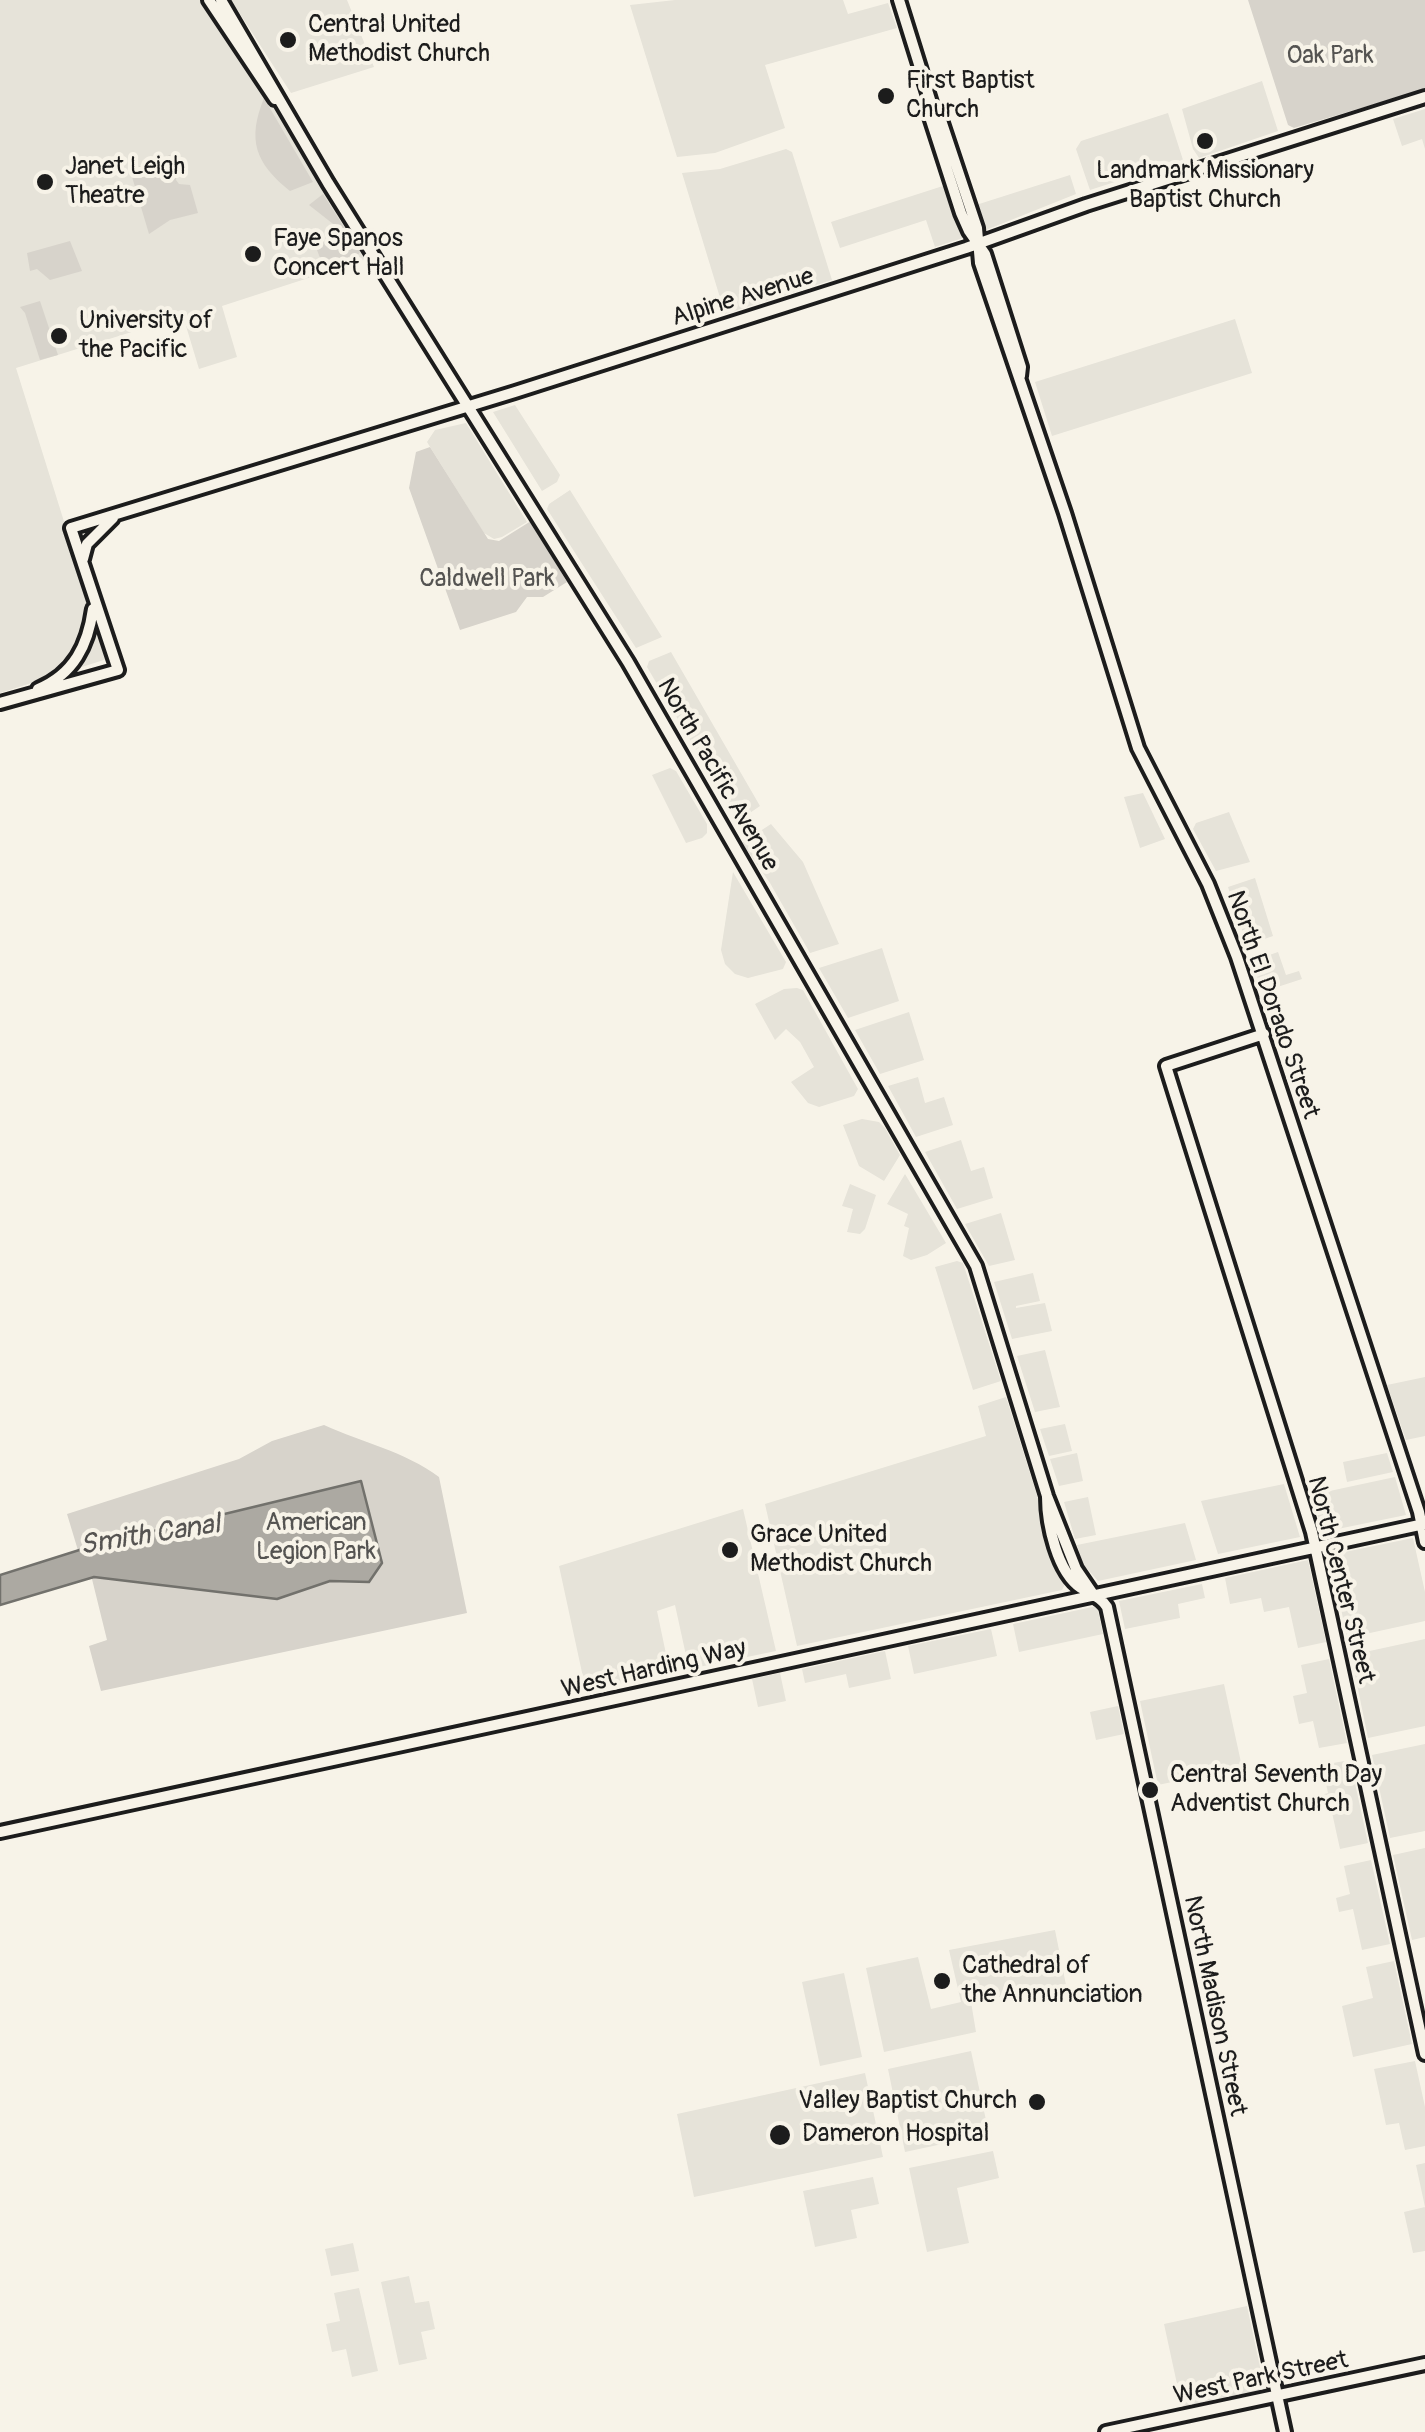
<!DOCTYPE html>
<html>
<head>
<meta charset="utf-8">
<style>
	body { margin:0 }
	canvas { display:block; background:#f7f3e8 }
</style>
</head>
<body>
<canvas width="1425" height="2432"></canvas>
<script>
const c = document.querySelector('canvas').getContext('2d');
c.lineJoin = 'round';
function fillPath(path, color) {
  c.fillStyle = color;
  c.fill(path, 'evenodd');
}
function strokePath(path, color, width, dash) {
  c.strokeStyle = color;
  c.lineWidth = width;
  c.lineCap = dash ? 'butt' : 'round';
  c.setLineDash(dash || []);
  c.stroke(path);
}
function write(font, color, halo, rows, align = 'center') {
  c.font = font + ' Pangolin,sans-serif';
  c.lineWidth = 8;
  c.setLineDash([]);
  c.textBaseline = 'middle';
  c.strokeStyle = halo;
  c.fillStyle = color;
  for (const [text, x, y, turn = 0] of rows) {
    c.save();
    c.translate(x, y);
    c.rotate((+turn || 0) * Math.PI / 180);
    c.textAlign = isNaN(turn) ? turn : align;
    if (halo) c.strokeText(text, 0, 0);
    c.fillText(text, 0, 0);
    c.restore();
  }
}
const built = new Path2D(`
	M 0,0 L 207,0 L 370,258 L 222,306 L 237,357 L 199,369 L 183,316 L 16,368 L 107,659 L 0,693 Z
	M 231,0 L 347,0 L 374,67 L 291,93 Z
	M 675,0 L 843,0 L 848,14 L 888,3 L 897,28 L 765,65 L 785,128 L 715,153 L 677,157 L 630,5 Z
	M 1262,81 L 1278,131 L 1199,158 L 1193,149 L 1182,109 Z
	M 1425,109 L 1425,149 L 1422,139 L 1402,146 L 1393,119 Z
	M 1168,113 L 1183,160 L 1090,190 L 1076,149 L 1081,141 Z
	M 786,149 L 792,152 L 832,280 L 725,314 L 682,173 L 720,169 Z
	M 1070,175 L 1076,194 L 986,230 L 976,205 Z
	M 946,185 L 963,238 L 935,247 L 926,220 L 840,248 L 831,222 Z
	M 1235,319 L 1252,373 L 1052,436 L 1035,382 Z
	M 515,405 L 560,475 L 557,482 L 542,491 L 493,412 Z
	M 466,423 L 527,522 L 502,537 L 494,539 L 484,533 L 427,442 L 435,430 Z
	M 570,490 L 662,637 L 636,648 L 547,509 L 549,504 Z
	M 671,652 L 760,806 L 738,821 L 647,667 L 649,661 Z
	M 670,768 L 676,771 L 707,824 L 707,833 L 702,838 L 686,843 L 652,775 Z
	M 1143,793 L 1165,839 L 1140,848 L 1124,797 Z
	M 1229,812 L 1250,862 L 1216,871 L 1193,829 L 1196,823 Z
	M 771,824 L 803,862 L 839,944 L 810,953 L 770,883 L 742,843 Z
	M 733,872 L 786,962 L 783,969 L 748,978 L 735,974 L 725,964 L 721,950 Z
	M 1255,878 L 1273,936 L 1247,945 L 1228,887 Z
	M 882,948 L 899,1001 L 848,1018 L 819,968 Z
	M 1278,952 L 1286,975 L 1299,971 L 1302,979 L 1262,992 L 1252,961 Z
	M 797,988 L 803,990 L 858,1089 L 854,1096 L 819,1107 L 808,1103 L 791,1082 L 814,1067 L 800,1042 L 786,1029 L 775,1040 L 755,1004 L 784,989 Z
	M 909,1012 L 924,1060 L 880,1074 L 855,1030 Z
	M 918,1077 L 925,1103 L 944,1097 L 953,1125 L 916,1137 L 888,1086 Z
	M 862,1119 L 879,1122 L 885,1128 L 900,1155 L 884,1181 L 859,1166 L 843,1125 Z
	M 961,1140 L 971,1171 L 984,1167 L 993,1198 L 957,1209 L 925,1152 Z
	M 905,1174 L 946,1243 L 927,1255 L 911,1260 L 903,1256 L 909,1228 L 904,1226 L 908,1214 L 887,1204 Z
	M 850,1184 L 876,1195 L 865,1229 L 860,1234 L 847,1232 L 853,1209 L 842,1206 Z
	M 1001,1213 L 1015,1260 L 989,1266 L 965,1224 Z
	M 957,1261 L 963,1263 L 1001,1381 L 973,1390 L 935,1267 Z
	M 1033,1273 L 1040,1301 L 1016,1306 L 1016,1308 L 1045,1303 L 1052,1331 L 1012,1339 L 994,1282 Z
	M 1045,1350 L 1060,1407 L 1035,1412 L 1017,1356 Z
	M 1425,1377 L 1425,1436 L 1406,1440 L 1387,1385 Z
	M 1006,1397 L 1065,1584 L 1062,1590 L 797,1646 L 765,1504 L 986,1436 L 978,1406 Z
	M 1065,1424 L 1072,1451 L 1049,1456 L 1040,1429 Z
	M 1077,1453 L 1083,1481 L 1059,1486 L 1050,1459 Z
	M 1387,1453 L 1393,1472 L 1347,1482 L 1343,1462 Z
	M 1395,1477 L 1406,1515 L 1323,1532 L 1311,1495 Z
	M 1284,1484 L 1300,1537 L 1218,1554 L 1201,1501 Z
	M 1088,1497 L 1096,1535 L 1075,1539 L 1064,1502 Z
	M 743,1509 L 776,1651 L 689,1669 L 675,1605 L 657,1611 L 670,1673 L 586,1691 L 559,1566 Z
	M 1185,1523 L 1196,1560 L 1098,1581 L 1082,1563 L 1077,1545 Z
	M 1413,1538 L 1425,1592 L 1425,1621 L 1347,1638 L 1330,1555 Z
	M 1308,1560 L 1326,1642 L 1298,1648 L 1289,1607 L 1264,1612 L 1261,1598 L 1230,1604 L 1225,1578 Z
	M 1202,1584 L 1205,1598 L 1178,1604 L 1180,1618 L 1125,1629 L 1119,1601 Z
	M 1097,1606 L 1103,1634 L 1019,1652 L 1013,1624 Z
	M 991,1629 L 997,1656 L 914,1674 L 908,1646 Z
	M 1425,1639 L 1425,1726 L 1368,1738 L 1351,1655 Z
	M 885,1651 L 891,1679 L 849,1688 L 846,1674 L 805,1683 L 802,1669 Z
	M 1329,1659 L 1347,1743 L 1319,1748 L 1313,1721 L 1299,1724 L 1293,1696 L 1307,1693 L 1301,1665 Z
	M 780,1673 L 786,1701 L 758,1707 L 752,1679 Z
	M 1224,1684 L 1242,1767 L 1158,1785 L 1140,1701 Z
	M 1118,1706 L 1124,1734 L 1096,1740 L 1090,1712 Z
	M 1425,1744 L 1425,1831 L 1390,1838 L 1372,1755 Z
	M 1350,1760 L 1368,1843 L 1340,1849 L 1331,1808 L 1317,1810 L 1314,1797 L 1328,1793 L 1322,1765 Z
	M 1425,1848 L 1425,1937 L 1412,1940 L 1393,1855 Z
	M 1371,1860 L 1390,1944 L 1362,1950 L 1353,1909 L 1339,1912 L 1336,1898 L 1350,1894 L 1344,1866 Z
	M 1055,1930 L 1066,1985 L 971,2002 L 976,2032 L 884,2052 L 866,1968 L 918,1957 L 931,2009 L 961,2002 L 949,1950 Z
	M 1394,1961 L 1412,2044 L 1353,2057 L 1342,2006 L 1373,1998 L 1366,1967 Z
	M 844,1973 L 862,2057 L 820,2066 L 802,1982 Z
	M 971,2051 L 989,2134 L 905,2152 L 888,2069 Z
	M 1415,2061 L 1425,2107 L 1425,2146 L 1405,2150 L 1399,2123 L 1386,2125 L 1374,2069 Z
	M 865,2073 L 883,2157 L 694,2197 L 677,2114 Z
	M 993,2151 L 999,2178 L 957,2188 L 969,2243 L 927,2252 L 909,2168 Z
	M 1425,2163 L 1425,2251 L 1413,2253 L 1404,2212 L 1425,2207 L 1416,2165 Z
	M 873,2177 L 879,2204 L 851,2210 L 857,2238 L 815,2247 L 803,2191 Z
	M 353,2243 L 359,2271 L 331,2276 L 325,2249 Z
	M 409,2276 L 415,2303 L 429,2301 L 435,2329 L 421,2332 L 427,2359 L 399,2365 L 381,2282 Z
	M 359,2288 L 378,2371 L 352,2377 L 346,2349 L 332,2352 L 326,2324 L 340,2321 L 334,2293 Z
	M 1247,2306 L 1265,2390 L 1182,2407 L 1164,2324 Z`);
const green = new Path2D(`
	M 1248,0 L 1425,0 L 1425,89 L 1294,128 L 1288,125 Z
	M 264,98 L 313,182 L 290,191 C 255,163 247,140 264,98 Z
	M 178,152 L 183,168 L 177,173 L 176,180 L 179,184 L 190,185 L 198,213 L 170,220 L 149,234 L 130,170 Z
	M 323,194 L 360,252 L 353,261 L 325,271 L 317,250 L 337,227 L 309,205 Z
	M 70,241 L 82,271 L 50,280 L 37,269 L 30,271 L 27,253 Z
	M 40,301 L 58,355 L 40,360 L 25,313 L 20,307 Z
	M 430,447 L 488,539 L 499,541 L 531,521 L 567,582 L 543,597 L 527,597 L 516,612 L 460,630 L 409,488 L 416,452 Z
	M 324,1425 C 363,1443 404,1451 439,1477 L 467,1613 L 101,1691 L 89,1646 L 107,1640 L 91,1575 L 80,1557 L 67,1514 L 239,1459 L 272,1441 Z`);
const water = new Path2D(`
	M 361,1481 L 382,1563 L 369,1582 L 330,1581 L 277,1599 L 94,1577 L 0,1605 L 0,1575 L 92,1546 Z`);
const secondary = new Path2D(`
	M 209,0 L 275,99
	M 221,0 L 328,183 L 628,662 L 976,1266 L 1047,1496 L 1076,1569 L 1093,1594
	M 899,0 L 932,106 L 939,114 L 977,228 L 980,263 L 1065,513 L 1138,748 L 1208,884 L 1237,957 L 1419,1512 L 1425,1542
	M 932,106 L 930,117 L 961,213 L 969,231 L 985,254 L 1021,367 L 1020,376
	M 83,559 L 87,544 L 113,518
	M 38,689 C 74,674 88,645 93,609
	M 0,703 L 118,670 L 71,528 L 515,392 L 966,248 L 1086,205 L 1425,97
	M 1264,1034 L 1166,1066 L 1312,1532 L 1425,2054
	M 1047,1497 C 1047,1524 1057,1572 1081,1588 C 1091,1595 1100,1596 1107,1607 L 1285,2432
	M 0,1832 L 1424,1524
	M 1106,2432 L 1425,2364`);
const markers = [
	[288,40,10,"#1c1c1c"],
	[886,96,10,"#1c1c1c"],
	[1205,141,10,"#1c1c1c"],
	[45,182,10,"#1c1c1c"],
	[253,254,10,"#1c1c1c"],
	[59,336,10,"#1c1c1c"],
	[730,1550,10,"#1c1c1c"],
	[1150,1790,10,"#1c1c1c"],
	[942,1981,10,"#1c1c1c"],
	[1037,2102,10,"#1c1c1c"],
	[780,2135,12,"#1c1c1c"]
];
const poiNames = [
	["Central United",308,26],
	["Methodist Church",308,55],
	["First Baptist",906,82],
	["Church",906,111],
	["Janet Leigh",65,168],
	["Theatre",65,197],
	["Landmark Missionary",1205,172,"center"],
	["Baptist Church",1205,201,"center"],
	["Faye Spanos",273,240],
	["Concert Hall",273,269],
	["University of",79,322],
	["the Pacific",79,351],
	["Grace United",750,1536],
	["Methodist Church",750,1565],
	["Central Seventh Day",1170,1776],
	["Adventist Church",1170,1805],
	["Cathedral of",962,1967],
	["the Annunciation",962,1996],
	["Valley Baptist Church",1017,2102,"right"],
	["Dameron Hospital",802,2135]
];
const parkNames = [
	["Oak Park",1330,57],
	["Caldwell Park",487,580],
	["American",316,1524],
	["Legion Park",316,1553]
];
const streetNames = [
	["Alpine Avenue",743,298,-17],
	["North Pacific Avenue",717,775,60],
	["North El Dorado Street",1272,1005,71],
	["North Center Street",1340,1580,76],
	["West Harding Way",654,1670,-13],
	["North Madison Street",1214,2006,78],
	["West Park Street",1261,2379,-12]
];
const waterNames = [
	["Smith Canal",150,1536,-9]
];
fillPath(built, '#e6e3d9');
fillPath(green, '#d7d3cb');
fillPath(water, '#aca9a2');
strokePath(water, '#72716c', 2.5);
strokePath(secondary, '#1c1c1c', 18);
strokePath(secondary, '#f7f3e8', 10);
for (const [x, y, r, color] of markers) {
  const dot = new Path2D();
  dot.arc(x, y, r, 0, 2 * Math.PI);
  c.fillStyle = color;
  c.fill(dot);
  strokePath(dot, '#f7f3e8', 4);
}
write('25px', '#1c1c1c', '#f7f3e8', poiNames, 'left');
write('25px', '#545351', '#f7f3e8', parkNames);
write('25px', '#1c1c1c', '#f7f3e8', streetNames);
write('italic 28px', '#565452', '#f7f3e8', waterNames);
</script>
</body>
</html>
